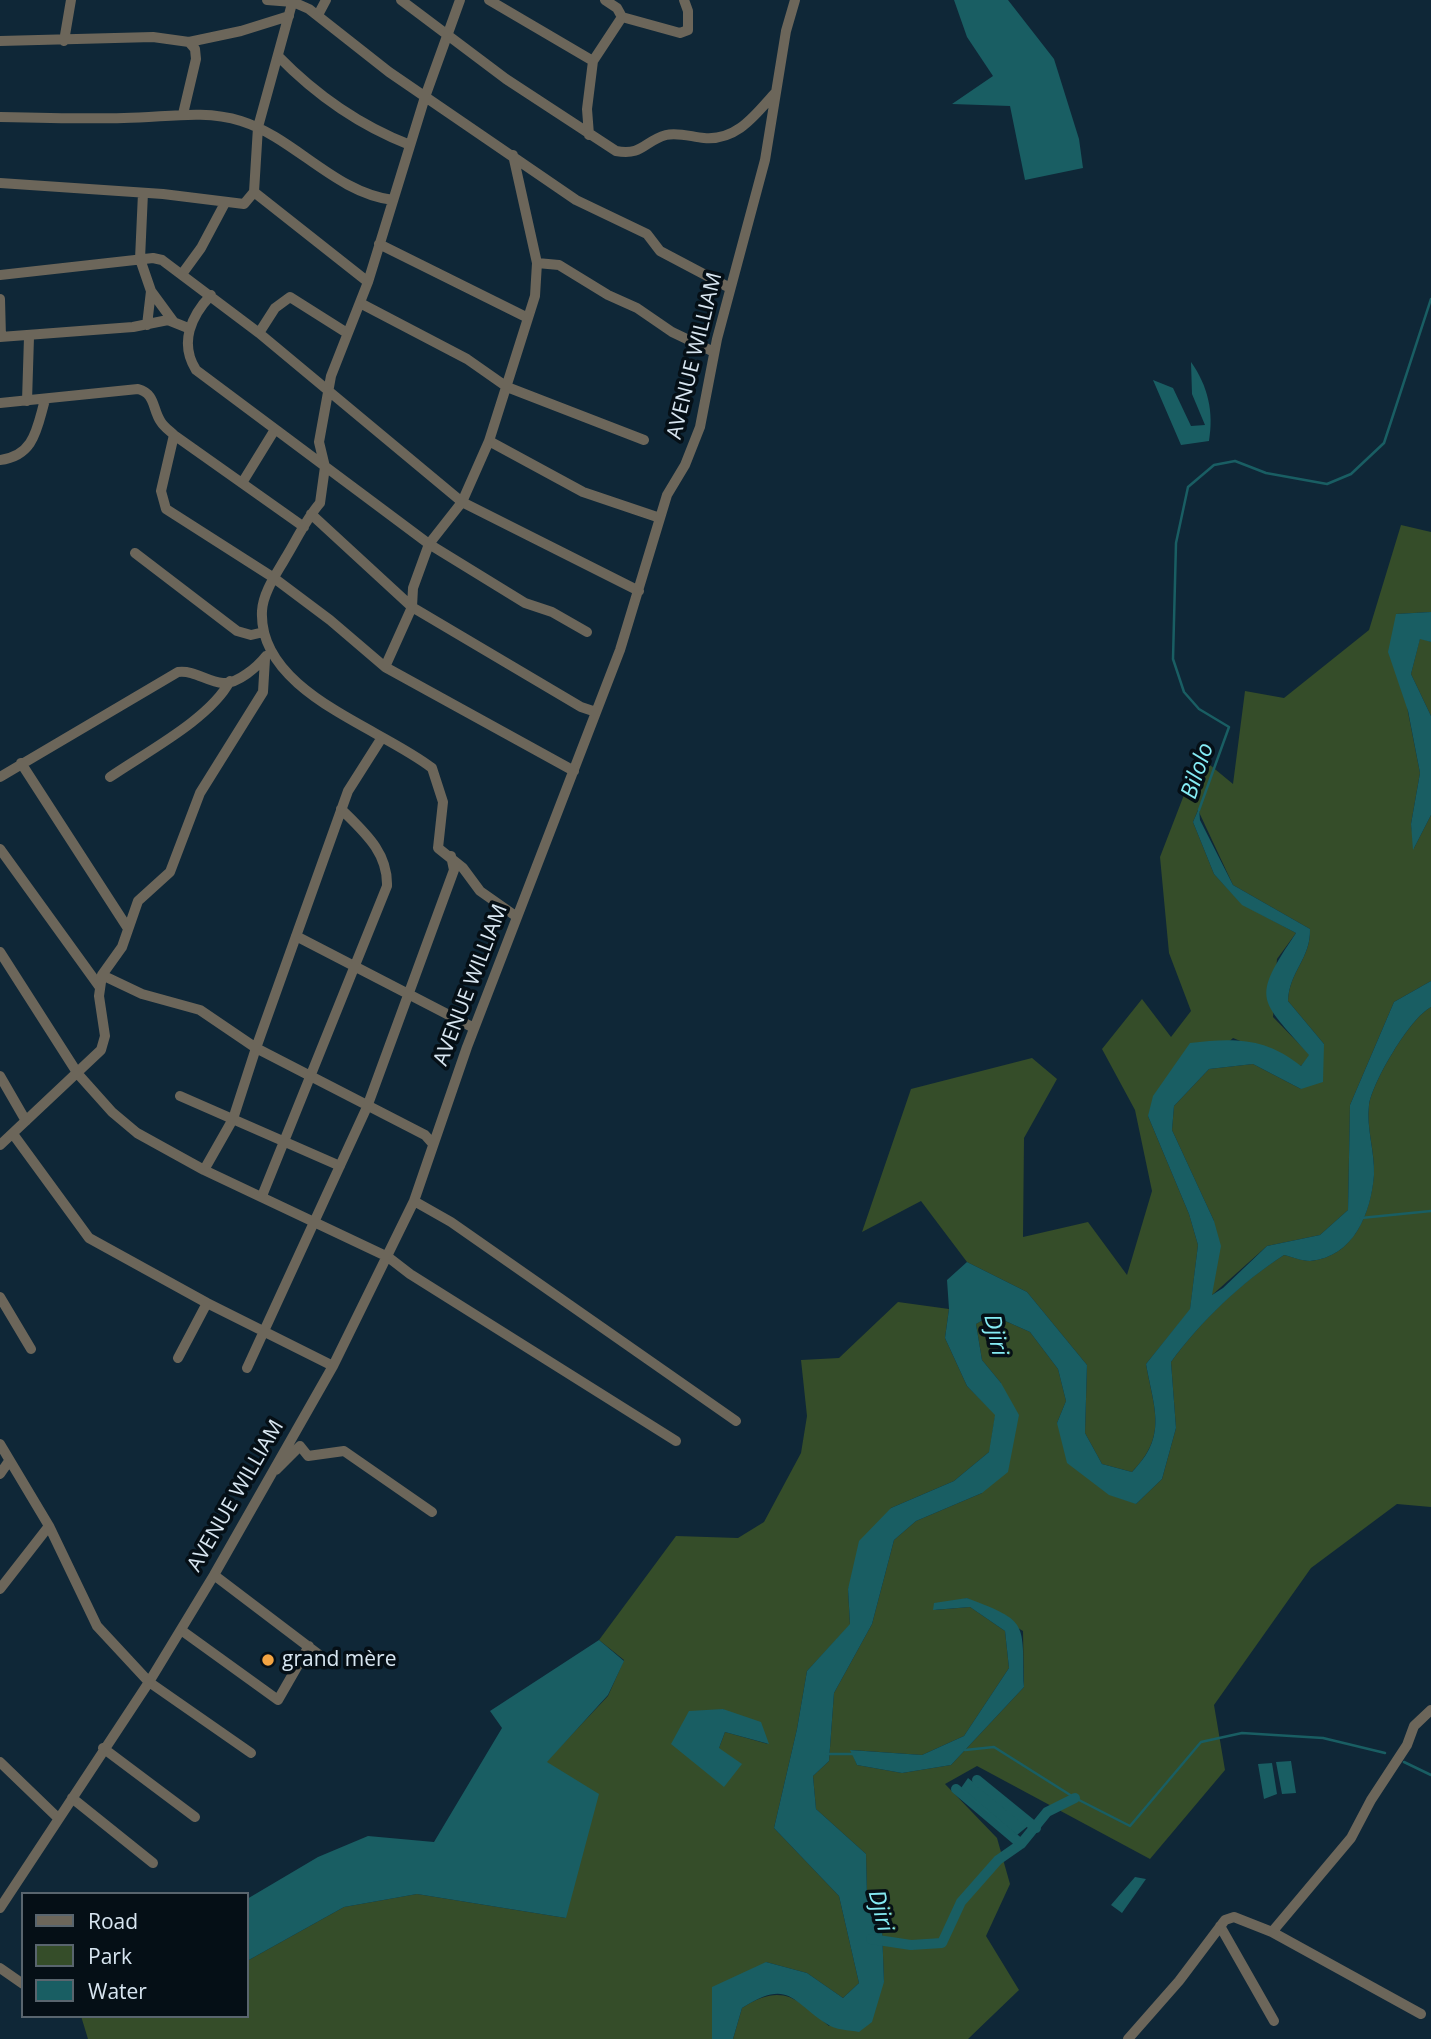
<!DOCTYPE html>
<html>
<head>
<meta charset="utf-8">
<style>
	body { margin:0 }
	#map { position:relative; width:1431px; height:2039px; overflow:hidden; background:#0f2737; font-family:"Open Sans",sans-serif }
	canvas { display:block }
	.legend { position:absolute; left:21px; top:1892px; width:228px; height:126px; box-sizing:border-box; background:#050f16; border:2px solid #59656e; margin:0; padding:9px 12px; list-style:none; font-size:21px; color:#d8e6f1 }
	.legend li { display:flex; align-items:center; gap:14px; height:35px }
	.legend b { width:35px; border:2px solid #59656e }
</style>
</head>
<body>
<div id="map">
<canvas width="1431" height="2039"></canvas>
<ul class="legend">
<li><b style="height:9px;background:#6c665a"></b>Road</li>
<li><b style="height:19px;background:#354d29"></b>Park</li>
<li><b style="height:19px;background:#195e63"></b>Water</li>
</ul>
</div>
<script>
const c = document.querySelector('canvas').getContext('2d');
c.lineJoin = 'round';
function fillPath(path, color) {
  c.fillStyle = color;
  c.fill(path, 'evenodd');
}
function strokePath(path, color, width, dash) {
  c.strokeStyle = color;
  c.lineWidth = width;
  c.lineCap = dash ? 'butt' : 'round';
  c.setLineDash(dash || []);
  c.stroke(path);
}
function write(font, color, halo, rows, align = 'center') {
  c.font = font + ' "Open Sans",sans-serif';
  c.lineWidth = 7;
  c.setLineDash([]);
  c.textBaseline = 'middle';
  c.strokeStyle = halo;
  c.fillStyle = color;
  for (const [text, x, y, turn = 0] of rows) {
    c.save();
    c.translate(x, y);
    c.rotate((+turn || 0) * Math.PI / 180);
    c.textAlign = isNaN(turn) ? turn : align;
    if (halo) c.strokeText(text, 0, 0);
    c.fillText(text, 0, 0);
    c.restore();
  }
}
const green = new Path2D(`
	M 1401,525 L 1431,532 L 1431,612 L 1396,614 L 1408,712 L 1420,773 L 1411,824 L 1414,848 L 1431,815 L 1431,981 L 1394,1002 L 1350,1105 L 1348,1210 L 1320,1235 L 1267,1246 L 1211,1296 L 1214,1221 L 1172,1130 L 1174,1106 L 1209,1069 L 1253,1064 L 1301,1089 L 1324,1044 L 1288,1001 C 1289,972 1311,958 1310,929 L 1233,885 L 1198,810 L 1193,822 L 1214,874 L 1242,904 L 1296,933 L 1277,959 L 1273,1017 L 1310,1055 L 1301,1066 L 1233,1038 L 1148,1116 L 1189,1214 L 1198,1245 L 1190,1310 L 1146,1364 C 1154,1410 1168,1435 1132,1472 L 1102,1464 L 1085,1433 L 1087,1365 L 1027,1292 L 967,1262 L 921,1201 L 862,1232 L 911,1089 L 1032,1058 L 1057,1079 L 1024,1138 L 1023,1237 L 1088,1222 L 1127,1275 L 1152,1191 L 1135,1110 L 1102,1049 L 1142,999 L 1171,1037 L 1191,1011 L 1169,953 L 1160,857 L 1199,756 L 1233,784 L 1245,691 L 1284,698 L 1369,630 Z
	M 1420,638 L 1431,642 L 1431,716 L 1411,674 Z
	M 1431,1007 L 1431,1507 L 1397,1504 L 1311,1568 L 1214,1705 L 1225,1770 L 1150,1859 L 977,1766 L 945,1784 L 997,1838 L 1010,1884 L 986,1936 L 1019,1990 L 968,2039 L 733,2039 L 742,2008 C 783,1982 797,1999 829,2026 L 884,1982 L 882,1928 L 867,1895 L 866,1854 L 816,1809 L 813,1776 L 829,1761 L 834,1693 L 872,1624 L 894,1540 L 916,1521 L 982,1493 L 1001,1383 L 982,1360 L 976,1324 L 992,1315 L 1030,1332 L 1058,1369 L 1066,1401 L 1057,1423 L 1136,1504 L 1162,1479 L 1176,1428 L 1171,1362 C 1201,1321 1241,1282 1284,1255 C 1292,1257 1303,1261 1310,1261 C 1354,1257 1371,1213 1374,1174 C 1375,1152 1366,1127 1369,1105 C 1373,1081 1410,1018 1431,1007 ZM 967,1598 L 1023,1631 L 1024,1687 L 951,1765 L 902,1773 L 857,1765 L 851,1750 L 922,1755 L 964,1736 L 1009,1668 L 1005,1631 L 970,1607 L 934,1610 Z
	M 898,1302 L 949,1309 L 945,1338 L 967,1386 L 996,1415 L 989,1452 L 954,1481 L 891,1508 L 848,1589 L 850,1625 L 807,1671 L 797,1729 L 774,1828 L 839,1896 L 859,1983 L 843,1998 L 807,1973 L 766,1962 L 712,2039 L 88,2039 L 81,2016 L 247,2016 L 247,1961 L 344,1907 L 417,1894 L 566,1918 L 546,1762 L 608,1696 L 624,1660 L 599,1640 L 676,1536 L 738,1538 L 764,1522 L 801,1453 L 807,1416 L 801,1360 L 839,1358 ZM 723,1709 L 768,1744 L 725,1732 L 719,1748 Z`);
const water = new Path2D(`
	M 954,0 L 1008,0 L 1054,59 L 1079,139 L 1083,168 L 1025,180 L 1010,106 L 952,104 L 993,76 L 967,37 Z
	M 1191,362 C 1208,386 1214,412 1209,441 L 1181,445 L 1153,380 L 1173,388 L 1191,426 L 1205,425 L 1192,394 Z
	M 1431,612 L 1431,642 L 1420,639 L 1411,674 L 1431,716 L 1431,815 L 1413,850 L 1411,824 L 1420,773 L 1408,711 L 1388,652 L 1396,614 Z
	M 1199,808 L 1200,820 L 1233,885 L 1310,929 C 1311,958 1289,972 1288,1001 L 1324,1044 L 1323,1082 L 1301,1089 L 1253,1064 L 1209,1069 L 1174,1106 L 1172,1130 L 1214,1221 L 1221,1246 L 1212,1295 L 1223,1288 L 1267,1246 L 1320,1235 L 1348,1210 L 1350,1105 L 1394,1002 L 1431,981 L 1431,1007 C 1410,1018 1373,1081 1369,1105 C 1366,1127 1375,1152 1374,1175 C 1371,1213 1354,1257 1310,1261 C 1302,1261 1292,1257 1284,1255 C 1242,1282 1201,1321 1171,1362 L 1176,1428 L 1162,1479 L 1136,1504 L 1109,1495 L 1067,1463 L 1057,1423 L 1066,1401 L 1058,1369 L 1030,1332 L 992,1315 L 976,1324 L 982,1360 L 1001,1383 L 1019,1415 L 1008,1472 L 982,1493 L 916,1521 L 894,1540 L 872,1624 L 834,1693 L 829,1761 L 813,1776 L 816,1809 L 866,1854 L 867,1895 L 882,1928 L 884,1982 L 872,2022 L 859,2032 C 849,2030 835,2030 827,2024 C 791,2001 789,1978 742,2008 L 733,2039 L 712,2039 L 712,1987 L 766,1962 L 807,1973 L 843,1998 L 859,1983 L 839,1896 L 774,1828 L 797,1729 L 807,1671 L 850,1624 L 848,1589 L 859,1541 L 891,1508 L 954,1481 L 989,1452 L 995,1415 L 967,1386 L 945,1338 L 949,1309 L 947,1280 L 967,1262 L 1027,1292 L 1087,1365 L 1085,1433 L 1102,1464 L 1132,1472 C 1168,1436 1154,1409 1146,1364 L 1190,1309 L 1198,1245 L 1189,1214 L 1148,1116 L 1153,1096 L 1190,1043 C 1233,1038 1265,1037 1301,1066 L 1309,1055 C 1260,998 1250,1001 1296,933 L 1242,905 L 1214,874 L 1193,822 Z
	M 967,1598 C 1030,1622 1022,1622 1024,1687 L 951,1765 L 902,1773 L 857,1765 L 850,1750 L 922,1755 L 964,1736 L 1009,1668 L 1005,1631 L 970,1607 L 933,1610 L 934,1603 Z
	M 599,1640 L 624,1661 L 608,1695 L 547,1762 L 599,1794 L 566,1918 L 417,1894 L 344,1907 L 247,1961 L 247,1899 L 318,1857 L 368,1836 L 434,1842 L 502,1728 L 490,1711 Z
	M 723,1709 L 761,1722 L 769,1744 L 725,1732 L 719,1748 L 742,1764 L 724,1787 L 671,1744 L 689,1711 Z
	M 1291,1761 L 1296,1793 L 1282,1794 L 1276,1762 Z
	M 1272,1763 L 1277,1794 L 1264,1799 L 1258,1764 Z
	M 968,1778 L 1028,1826 L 1017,1835 L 961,1788 Z
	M 1135,1877 L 1146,1879 L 1122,1913 L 1111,1905 Z`);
const stream = new Path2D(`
	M 1199,810 L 1229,727 L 1199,709 L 1184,692 L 1173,659 L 1176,543 L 1188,487 L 1214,465 L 1235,461 L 1266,473 L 1327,484 L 1351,474 L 1384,443 L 1431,299
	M 1361,1218 L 1431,1211
	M 965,1750 L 994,1747 L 1075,1798 L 1130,1826 L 1201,1742 L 1242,1733 L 1323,1738 L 1385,1753
	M 827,1754 L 855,1754
	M 1404,1762 L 1431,1775`);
const canal = new Path2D(`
	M 977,1780 L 1036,1828
	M 956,1789 L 1021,1844
	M 871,1939 L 911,1945 L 942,1943 L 961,1902 L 998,1860 L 1021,1844 L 1047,1812 L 1075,1798`);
const street = new Path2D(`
	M 267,0 L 293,2 L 309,9 L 389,72 L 576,200 L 647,234 L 660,251 L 730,288
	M 401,0 L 506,79 L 616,151 C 643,156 644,141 666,135 C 678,132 692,137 704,138 C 737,141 755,115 775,93
	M 460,0 L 425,97 L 368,282 L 331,376 L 319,442 L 325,467 L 320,503 C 306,519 297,539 286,557 C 277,573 263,592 262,611 C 258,692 380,727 432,768 L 443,802 L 438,848 L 463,868 L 480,891 L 517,917
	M 489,0 L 593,61 L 587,109 L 589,135
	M 318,15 L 326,0
	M 622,17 L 680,33 L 688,30 L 688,11 L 684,0
	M 0,41 L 153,37 L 189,42 L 241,31 L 289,16
	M 64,41 L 71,0
	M 278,56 C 315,94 361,126 410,145
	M 593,61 L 622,17 L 617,8 L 605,0
	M 183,114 L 196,59 L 195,49 L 189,42
	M 0,117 C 41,118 83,119 124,118 C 164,118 202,109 241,121 C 295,138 335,193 393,200
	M 0,183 L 163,194 L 244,204 L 254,192 L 258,127 L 293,0
	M 254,192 L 368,282
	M 143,193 L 140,259 L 151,291 L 147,325
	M 379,244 L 528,318
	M 537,263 L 559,265 L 608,295 L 637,308 L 672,332 L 714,352
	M 182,274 L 201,248 L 225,203
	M 0,275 L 153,258 L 162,260 L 259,333 L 462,502 L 639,591
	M 151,291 L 173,321
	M 211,295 C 191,316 179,343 196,370 L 429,544 L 525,603 L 552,612 L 587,632
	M 0,299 L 1,337
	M 360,303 L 467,359 L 507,387 L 644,440
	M 259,333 L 275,308 L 290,297 L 347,333
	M 0,337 L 133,327 L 168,320 L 188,328
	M 27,401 L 29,337
	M 0,403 L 138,389 C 156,394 152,409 161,422 C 164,427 170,431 174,435 L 161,491 L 166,509 L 274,578 L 330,620 L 385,667 L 574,771
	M 174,435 L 304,527
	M 489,441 L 583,492 L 660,518
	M 0,460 C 35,456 37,427 45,400
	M 242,483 L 274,431
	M 311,514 L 412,607 L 581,707 L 596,712
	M 135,553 L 237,631 L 251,635 L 264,632
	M 385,667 L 412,607 L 413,588 L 429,544 L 462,502 L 489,441 L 535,296 L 537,263 L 513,155
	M 21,763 L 127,927
	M 0,777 L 178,672 C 195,670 207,682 223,683 C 238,684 258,666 266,656
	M 110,777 C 146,752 210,719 230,681
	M 0,849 L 99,986
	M 296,936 L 474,1028
	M 0,952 L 78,1074 L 112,1112 L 137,1133 L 204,1170 L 388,1257 L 410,1274 L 676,1441
	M 102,975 L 142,994 L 200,1010 L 256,1048 L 425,1135 L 433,1144
	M 0,1076 L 26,1121
	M 180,1096 L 340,1166
	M 13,1134 L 89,1238 L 207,1303 L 333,1366
	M 0,1145 L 101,1050 L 105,1036 L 99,996 L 102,975 L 122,947 L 138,901 L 170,872 L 200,793 L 263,692 L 265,659
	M 204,1170 L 233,1119 L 256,1048 L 348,791 L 381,739
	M 262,1196 L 387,886 C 388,852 364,832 341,809
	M 414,1201 L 451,1222 L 736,1421
	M 0,1297 L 31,1349
	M 178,1358 L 207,1303
	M 247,1368 L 367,1107 L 454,870 L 451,856
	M 0,1444 L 49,1526 L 97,1626 L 149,1682 L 251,1753
	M 276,1470 L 300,1446 L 308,1456 L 344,1451 L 432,1512
	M 0,1474 L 9,1461
	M 214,1575 L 322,1657
	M 0,1589 L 49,1526
	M 181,1630 L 278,1700 L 309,1646
	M 103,1748 L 195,1817
	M 0,1762 L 58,1818
	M 72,1798 L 153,1863
	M 0,1908 L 149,1682 L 214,1575 L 333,1366 L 414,1201 L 467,1047 L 620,650 L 667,495 L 685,465 L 700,427 L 717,339 L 765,160 L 786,31 L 795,0
	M 1220,1926 L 1274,2021
	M 1272,1932 L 1351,1838 L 1371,1800 L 1407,1745 L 1414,1726 L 1431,1710
	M 0,1968 L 23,1984
	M 1128,2039 L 1179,1981 L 1225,1920 L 1234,1917 L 1272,1932 L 1421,2014`);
const markers = [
	[268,1660,7,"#f3a443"]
];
const streetNames = [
	["AVENUE WILLIAM",695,356,-76],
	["AVENUE WILLIAM",471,985,-69],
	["AVENUE WILLIAM",236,1496,-60]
];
const poiNames = [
	["grand mère",282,1660]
];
const waterNames = [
	["Bilolo",1198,771,-71],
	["Djiri",995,1335,78],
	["Djiri",880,1911,76]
];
fillPath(green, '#354d29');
fillPath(water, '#195e63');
strokePath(stream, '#195e63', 2.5);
strokePath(canal, '#195e63', 10);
strokePath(street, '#6c665a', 10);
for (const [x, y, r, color] of markers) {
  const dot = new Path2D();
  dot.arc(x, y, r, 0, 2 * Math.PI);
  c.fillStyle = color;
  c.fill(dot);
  strokePath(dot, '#050f16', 2.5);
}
write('21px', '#d8e6f1', '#050f16', streetNames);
write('21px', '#d8e6f1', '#050f16', poiNames, 'left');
write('italic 23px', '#85ecf4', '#050f16', waterNames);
</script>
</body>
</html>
